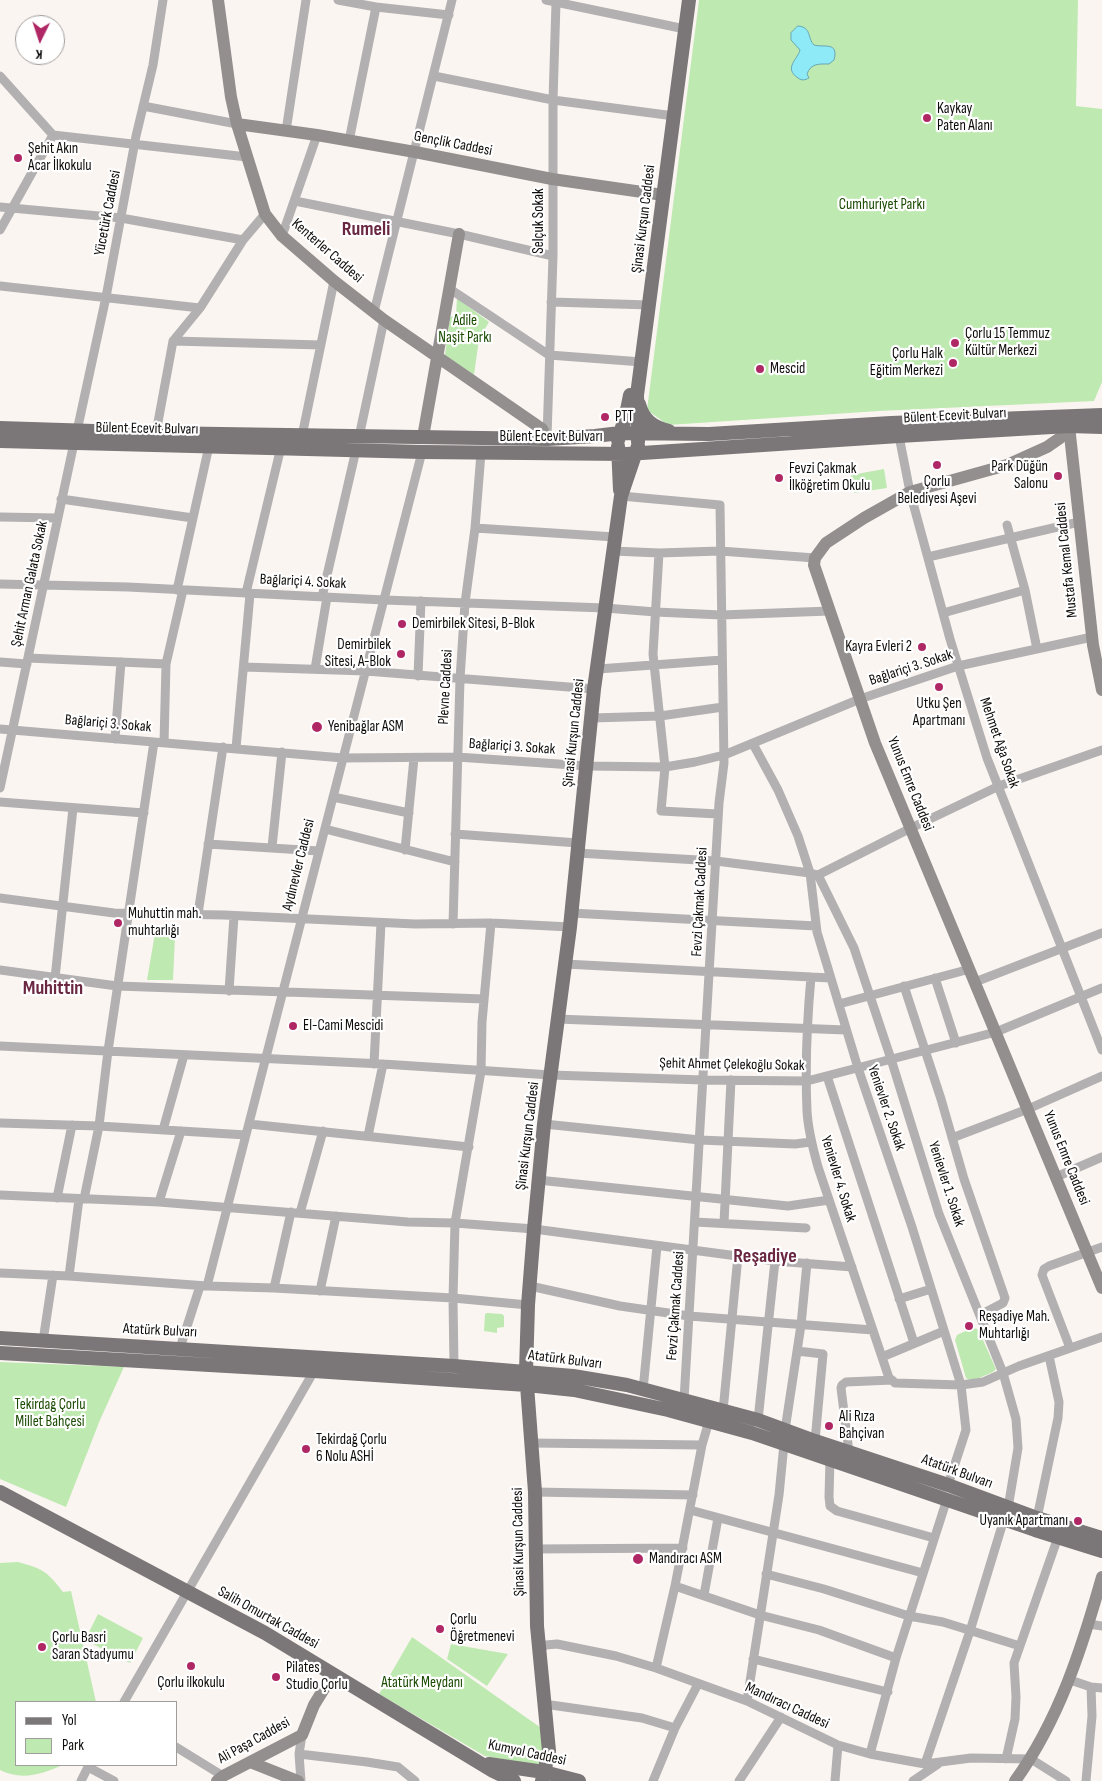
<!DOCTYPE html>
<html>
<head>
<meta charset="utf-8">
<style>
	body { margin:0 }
	#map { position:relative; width:1102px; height:1781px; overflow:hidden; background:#fbf5f2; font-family:"Sofia Sans Condensed",sans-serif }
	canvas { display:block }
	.legend { position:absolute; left:15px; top:1701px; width:162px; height:65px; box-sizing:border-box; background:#fff; border:1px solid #9f9e9d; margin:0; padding:6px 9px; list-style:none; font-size:15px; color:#0e0c0b }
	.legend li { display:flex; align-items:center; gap:10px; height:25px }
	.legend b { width:25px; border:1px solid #9f9e9d }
	.north { position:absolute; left:15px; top:15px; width:50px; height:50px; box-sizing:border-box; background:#fff; border:1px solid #9f9e9d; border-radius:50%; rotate:184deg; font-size:14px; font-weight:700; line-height:20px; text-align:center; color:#0e0c0b }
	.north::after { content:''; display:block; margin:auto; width:18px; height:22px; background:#b02766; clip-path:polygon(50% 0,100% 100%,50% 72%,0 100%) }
</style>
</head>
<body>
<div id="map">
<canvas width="1102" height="1781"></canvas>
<ul class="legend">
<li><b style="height:6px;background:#7b7677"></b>Yol</li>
<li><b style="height:14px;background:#bee9b0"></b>Park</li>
</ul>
<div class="north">K</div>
</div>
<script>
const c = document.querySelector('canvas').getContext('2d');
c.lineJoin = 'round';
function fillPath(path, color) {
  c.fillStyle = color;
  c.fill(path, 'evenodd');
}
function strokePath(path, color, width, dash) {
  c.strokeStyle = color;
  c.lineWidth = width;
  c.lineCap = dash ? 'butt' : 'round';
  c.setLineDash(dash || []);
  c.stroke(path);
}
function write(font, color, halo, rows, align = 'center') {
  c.font = font + ' "Sofia Sans Condensed",sans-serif';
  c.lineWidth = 4.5;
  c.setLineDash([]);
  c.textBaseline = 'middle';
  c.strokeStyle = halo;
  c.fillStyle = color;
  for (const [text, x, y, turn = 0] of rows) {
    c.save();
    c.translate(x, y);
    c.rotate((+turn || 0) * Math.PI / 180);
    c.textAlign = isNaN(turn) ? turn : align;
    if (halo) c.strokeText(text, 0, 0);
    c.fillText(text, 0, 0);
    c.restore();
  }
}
const green = new Path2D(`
	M 699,0 L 1078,0 L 1076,106 L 1102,109 L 1102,382 L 1094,401 L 879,411 L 668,425 L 647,410 Z
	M 457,298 L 489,322 L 479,339 L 474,375 L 445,355 L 450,317 L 456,315 Z
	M 884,469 L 887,488 L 854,493 L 851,475 Z
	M 155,933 L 175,937 L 173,980 L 147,980 Z
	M 487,1313 L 502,1314 L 504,1316 L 504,1327 L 497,1328 L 497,1333 L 484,1331 L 485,1314 Z
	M 972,1328 L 978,1329 L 996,1369 L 993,1372 L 972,1381 L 966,1378 L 955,1340 L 957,1335 Z
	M 0,1362 L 124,1367 L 100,1420 L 66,1507 L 0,1479 Z
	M 18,1562 C 43,1569 47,1571 63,1592 L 71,1591 L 96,1702 L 16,1702 L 16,1765 L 63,1765 C 43,1774 21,1781 0,1770 L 0,1563 Z
	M 98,1614 L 143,1638 L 130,1663 L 85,1640 Z
	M 412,1637 L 544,1730 L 543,1766 L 485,1756 L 379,1694 Z
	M 451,1644 L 508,1654 L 487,1686 L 447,1659 Z`);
const water = new Path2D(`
	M 798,26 C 812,27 807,38 814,45 C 824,48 839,41 834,60 L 829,64 C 819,64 811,63 807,74 L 809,78 C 805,80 802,81 798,78 C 783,68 798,59 800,50 L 791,40 L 791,33 Z`);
const street = new Path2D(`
	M 338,0 L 376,7 L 449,15
	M 546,0 L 685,29
	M 0,76 L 53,135 L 247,157
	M 434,76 L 553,100 L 674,116
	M 143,106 L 237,124
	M 286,131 L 306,0
	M 349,141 L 376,7
	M 295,201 L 459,234 L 553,256
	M 0,207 L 121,218 L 243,240
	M 0,230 L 53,135
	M 282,236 L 317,135
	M 0,286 L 200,308 L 243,240 L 265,214
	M 450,289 L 549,355 L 642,362
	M 551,302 L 650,305
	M 374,312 L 452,0
	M 173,341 L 200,308
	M 77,431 L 106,297 L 136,136 L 153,65 L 163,0
	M 156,433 L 173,341 L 321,345
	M 302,436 L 334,281
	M 899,436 L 910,492 L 950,639 L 987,758 L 1102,1050
	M 359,437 L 384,320
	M 547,437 L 553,256 L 553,100 L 556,3
	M 621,496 L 720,505 L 724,763 L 719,803 L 684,1400
	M 61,499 L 193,518
	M 0,517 L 58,518
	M 1007,525 L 1025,590 L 1037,649
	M 475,528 L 615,537
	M 613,551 L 659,553 L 720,551 L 815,558
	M 659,553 L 653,654 L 665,767 L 661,811 L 718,814
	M 928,557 L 1079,522
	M 0,584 L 128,587 L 384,600 L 605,608 L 656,612 L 721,615 L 830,611
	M 177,590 L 209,446
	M 246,593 L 281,447
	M 322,597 L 356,450
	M 943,613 L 1025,590
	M 28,658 L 166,664
	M 0,662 L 27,664
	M 244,667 L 366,671 L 594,689
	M 315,669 L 327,597
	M 598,669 L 722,660
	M 418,676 L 421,601
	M 592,718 L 660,716 L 723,707
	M 0,729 L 343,758 L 457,757 L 587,766 L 665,767 L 695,762 L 724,755 L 860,699 L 958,666 L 1092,637
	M 115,739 L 121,662
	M 164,743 L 166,664 L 183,590
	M 753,744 L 778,790 L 798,836 L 810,873 L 817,932 L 858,1068 L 912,1227 L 961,1385 L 966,1430 L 948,1485
	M 236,748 L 250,594
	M 0,788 L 74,443
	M 333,797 L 409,813
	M 0,802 L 144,813
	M 325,829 L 455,862
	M 455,834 L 578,843
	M 208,844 L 319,851
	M 272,847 L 282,752
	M 405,850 L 414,758
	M 577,853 L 716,861 L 810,873 L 818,875 L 911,828 L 999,786 L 1102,750
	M 818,875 L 854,948 L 891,1059 L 939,1214 L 1003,1373 L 1016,1419 L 1018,1448 L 1008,1508
	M 0,898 L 114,913 L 224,915 L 415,924 L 491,923 L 570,927
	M 571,913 L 816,926
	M 198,914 L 223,747
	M 453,924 L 460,679 L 465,603 L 475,528 L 481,453
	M 565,964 L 830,978
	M 0,970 L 117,986 L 484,999
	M 811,977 C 807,1021 805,1066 807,1111 C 808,1130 813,1149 818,1167 L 889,1378 L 892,1380
	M 55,978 L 73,808
	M 935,978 L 956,1043
	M 975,982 L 1102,933
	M 904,986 L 941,1099 L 964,1179 L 1005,1298 L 1003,1303 L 980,1315
	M 229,991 L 234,916
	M 839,1004 L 970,969
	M 557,1019 L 846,1030
	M 0,1046 L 383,1064 L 551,1075 L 703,1080 L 807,1081 L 996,1032 L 1102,988
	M 374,1064 L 381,923
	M 827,1076 L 914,1343
	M 0,1123 L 99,1126 L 246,1135
	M 249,1124 L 469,1147
	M 544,1124 L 700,1140 L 795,1144 L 811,1142
	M 163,1130 L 184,1055
	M 368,1136 L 383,1064
	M 952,1138 L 1028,1109 L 1102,1076
	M 1056,1177 L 1102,1157
	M 538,1180 L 788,1206 L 829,1200
	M 0,1195 L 159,1202 L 408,1222 L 455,1223 L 534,1229 L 775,1261 L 852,1267
	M 57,1198 L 72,1125
	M 84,1199 L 99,1126 L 108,1051 L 154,742
	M 159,1202 L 181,1131
	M 300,1213 L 323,1131
	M 695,1222 L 806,1228
	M 724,1223 L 731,1080
	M 0,1273 L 69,1276 L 207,1286 L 274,1288 L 453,1298 L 528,1305
	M 69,1276 L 79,1199
	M 207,1286 L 422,452
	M 530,1286 L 620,1306 L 689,1316 L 873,1330
	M 274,1288 L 291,1212
	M 320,1291 L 336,1216
	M 899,1299 L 931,1289
	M 43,1341 L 53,1275
	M 180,1348 L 200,1286
	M 1070,1348 L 1042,1275 L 1044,1269 L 1049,1266 L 1102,1247
	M 797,1351 L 823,1354 L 815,1441
	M 882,1357 L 944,1331
	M 454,1366 L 453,1298 L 455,1223 L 481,1071 L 482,1022 L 491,923
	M 643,1390 L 657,1246
	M 723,1411 L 738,1256
	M 758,1420 L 775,1261
	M 785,1430 L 801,1325 L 807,1263
	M 531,1443 L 702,1445
	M 849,1452 L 841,1388 L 842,1385 L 846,1382 L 892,1380 L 895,1383 L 961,1385 L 983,1382 L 1019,1366 L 1102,1337
	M 830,1459 L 829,1497 L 830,1506 L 837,1511 L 934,1538
	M 535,1492 L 693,1495
	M 690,1510 L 923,1573
	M 1037,1518 L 1058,1418 L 1059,1402 L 1049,1356
	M 535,1549 L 683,1548
	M 766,1574 L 824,1589 L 909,1616 L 943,1622 L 1020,1646
	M 675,1586 L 760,1615 L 819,1630 L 896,1658
	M 704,1595 L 718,1518
	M 1089,1624 L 1102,1626
	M 538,1650 L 546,1645 L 557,1644 L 616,1656 L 656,1668 L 747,1701 L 838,1745 L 870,1754 L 925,1764 L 971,1758 L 1031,1759 L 1066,1781
	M 753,1659 L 888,1692
	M 656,1668 L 675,1586 L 702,1445 L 709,1421
	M 1070,1680 L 1091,1687 L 1102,1688
	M 747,1701 L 779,1495 L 784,1444
	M 124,1702 L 314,1371
	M 544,1704 L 642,1718 L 675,1728
	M 176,1747 L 223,1776
	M 299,1754 L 367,1762 L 398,1767 L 415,1781
	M 870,1754 L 896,1658 L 947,1499
	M 1006,1759 L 1015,1719 L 1016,1697 L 1014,1663 L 1058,1537
	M 925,1764 L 970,1631 L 1004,1519
	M 88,1767 L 114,1781
	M 81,1781 L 89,1765
	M 301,1781 L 299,1754 L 302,1735
	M 653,1781 L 675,1728 L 698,1684
	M 739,1781 L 781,1717
	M 835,1781 L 838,1745
	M 913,1781 L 938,1764
	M 1086,1781 L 1092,1716 L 1091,1687`);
const secondary = new Path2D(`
	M 218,0 L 231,97 L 237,124 L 265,214 L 282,236 L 334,281 L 384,320 L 542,429 L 547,439
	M 237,124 L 317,135 L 415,152 L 552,179 L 663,195
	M 1069,426 L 1060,438 L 1047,447 L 1007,465 L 910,492 L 864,518 L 826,543 L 815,558 L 814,565 L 875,743 L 1102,1288
	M 1069,426 L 1093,645 L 1102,690
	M 423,437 L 459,234
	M 250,1762 L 298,1781
	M 217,1781 L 223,1776 L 302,1735 L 314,1705 L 333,1674
	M 1015,1781 C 1059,1720 1082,1648 1102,1577`);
const primary = new Path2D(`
	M 639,404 C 643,420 653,427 669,431
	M 0,428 L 156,433 L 547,439 L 595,436 L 620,433 L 709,434 L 891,423 L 1102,415
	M 618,440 L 626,415 L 630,395
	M 0,441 L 422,452 L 627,454 L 899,436 L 1069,426 L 1102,427
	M 638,442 L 637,395 L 689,0
	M 618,446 L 620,490
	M 0,1338 L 454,1366 L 573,1376 L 627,1385 L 758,1420 L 815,1441 L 948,1485 L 1037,1518 L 1102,1538
	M 0,1353 L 314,1371 L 527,1385 L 574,1390 L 668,1410 L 752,1433 L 1035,1530 L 1102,1551
	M 0,1492 L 265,1633 L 493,1771 L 514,1781
	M 489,1764 L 544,1772 L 579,1781
	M 542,1781 L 549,1751 L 537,1626 L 535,1492 L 526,1372 L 528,1305 L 534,1229 L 544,1124 L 570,927 L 594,689 L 621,496 L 638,446`);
const markers = [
	[927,118,5,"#b02766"],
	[18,158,5,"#b02766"],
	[955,343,5,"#b02766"],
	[953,363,5,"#b02766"],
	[760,369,5,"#b02766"],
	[605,417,5,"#b02766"],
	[937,465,5,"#b02766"],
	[1058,476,5,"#b02766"],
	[779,478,5,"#b02766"],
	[402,624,5,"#b02766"],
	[922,647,5,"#b02766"],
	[401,654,5,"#b02766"],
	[939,687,5,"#b02766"],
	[317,727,6,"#b02766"],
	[118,923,5,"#b02766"],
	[293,1026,5,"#b02766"],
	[969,1326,5,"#b02766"],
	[829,1426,5,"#b02766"],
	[306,1449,5,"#b02766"],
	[1078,1521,5,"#b02766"],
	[638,1559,6,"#b02766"],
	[440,1629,5,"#b02766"],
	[42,1647,5,"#b02766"],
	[191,1666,5,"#b02766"],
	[276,1677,5,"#b02766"]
];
const poiNames = [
	["Kaykay",937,109],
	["Paten Alanı",937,126],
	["Şehit Akın",28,149],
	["Acar İlkokulu",28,166],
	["Çorlu 15 Temmuz",965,334],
	["Kültür Merkezi",965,351],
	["Çorlu Halk",943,354,"right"],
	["Eğitim Merkezi",943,371,"right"],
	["Mescid",770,369],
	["PTT",615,417],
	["Park Düğün",1048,467,"right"],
	["Salonu",1048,484,"right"],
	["Fevzi Çakmak",789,469],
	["İlköğretim Okulu",789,486],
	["Çorlu",937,482,"center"],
	["Belediyesi Aşevi",937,499,"center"],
	["Demirbilek Sitesi, B-Blok",412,624],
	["Demirbilek",391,645,"right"],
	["Sitesi, A-Blok",391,662,"right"],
	["Kayra Evleri 2",912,647,"right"],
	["Utku Şen",939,704,"center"],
	["Apartmanı",939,721,"center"],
	["Yenibağlar ASM",328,727],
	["Muhuttin mah.",128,914],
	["muhtarlığı",128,931],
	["El-Cami Mescidi",303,1026],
	["Reşadiye Mah.",979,1317],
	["Muhtarlığı",979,1334],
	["Ali Rıza",839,1417],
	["Bahçivan",839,1434],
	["Tekirdağ Çorlu",316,1440],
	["6 Nolu ASHİ",316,1457],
	["Uyanık Apartmanı",1068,1521,"right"],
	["Mandıracı ASM",649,1559],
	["Çorlu",450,1620],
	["Öğretmenevi",450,1637],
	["Çorlu Basri",52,1638],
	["Saran Stadyumu",52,1655],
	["Pilates",286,1668],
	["Studio Çorlu",286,1685],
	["Çorlu ilkokulu",191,1683,"center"]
];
const streetNames = [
	["Gençlik Caddesi",453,144,11],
	["Yücetürk Caddesi",108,213,-79],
	["Şinasi Kurşun Caddesi",644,219,-83],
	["Selçuk Sokak",539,221,-90],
	["Kenterler Caddesi",327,251,41],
	["Bülent Ecevit Bulvarı",955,416,-3],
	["Bülent Ecevit Bulvarı",147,429,1],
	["Bülent Ecevit Bulvarı",551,437],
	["Mustafa Kemal Caddesi",1067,560,-96],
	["Bağlariçi 4. Sokak",303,582,3],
	["Şehit Arman Galata Sokak",30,584,-78],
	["Bağlariçi 3. Sokak",911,668,-18],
	["Plevne Caddesi",446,687,-87],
	["Bağlariçi 3. Sokak",108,724,5],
	["Şinasi Kurşun Caddesi",574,733,-84],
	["Mehmet Ağa Sokak",999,743,71],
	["Bağlariçi 3. Sokak",512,747,4],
	["Yunus Emre Caddesi",910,784,68],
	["Aydınevler Caddesi",299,865,-76],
	["Fevzi Çakmak Caddesi",700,902,-87],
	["Şehit Ahmet Çelekoğlu Sokak",732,1065,1],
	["Yenievler 2. Sokak",886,1108,71],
	["Şinasi Kurşun Caddesi",528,1136,-83],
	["Yunus Emre Caddesi",1066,1158,68],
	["Yenievler 4. Sokak",838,1179,73],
	["Yenievler 1. Sokak",946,1184,72],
	["Fevzi Çakmak Caddesi",676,1306,-86],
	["Atatürk Bulvarı",160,1331,3],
	["Atatürk Bulvarı",565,1360,7],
	["Atatürk Bulvarı",957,1472,20],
	["Şinasi Kurşun Caddesi",519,1542,-91],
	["Salih Omurtak Caddesi",268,1618,29],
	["Mandıracı Caddesi",787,1706,25],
	["Ali Paşa Caddesi",254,1741,-29],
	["Kumyol Caddesi",527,1753,12]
];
const parkNames = [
	["Cumhuriyet Parkı",882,205],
	["Adile",465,321],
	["Naşit Parkı",465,338],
	["Tekirdağ Çorlu",50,1405],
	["Millet Bahçesi",50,1422],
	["Atatürk Meydanı",422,1683]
];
const districtNames = [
	["Rumeli",366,230],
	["Muhittin",53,989],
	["Reşadiye",765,1257]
];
fillPath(green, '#bee9b0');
fillPath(water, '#8feaf8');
strokePath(water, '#68a7b1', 1);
strokePath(street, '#b3b0b1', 9);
strokePath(secondary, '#938f8f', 12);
strokePath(primary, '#7b7677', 14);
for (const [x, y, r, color] of markers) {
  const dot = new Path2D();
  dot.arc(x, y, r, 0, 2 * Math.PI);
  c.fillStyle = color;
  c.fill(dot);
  strokePath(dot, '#fff', 2);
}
write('15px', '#0e0c0b', '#fff', poiNames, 'left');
write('15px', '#0e0c0b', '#fff', streetNames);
write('15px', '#194a00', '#fff', parkNames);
write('bold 20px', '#6a2742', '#fff', districtNames);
</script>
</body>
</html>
